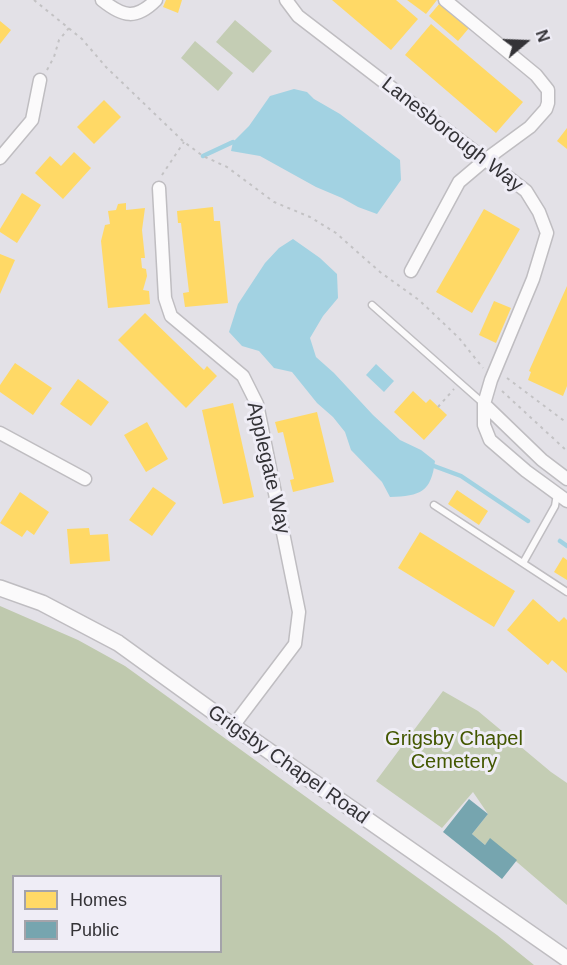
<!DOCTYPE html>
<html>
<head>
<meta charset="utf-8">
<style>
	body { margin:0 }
	#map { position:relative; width:567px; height:965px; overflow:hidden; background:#e3e1e7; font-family:Helvetica,sans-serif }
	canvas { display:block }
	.legend { position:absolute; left:12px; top:875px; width:210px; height:78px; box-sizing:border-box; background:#efedf6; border:2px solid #a4a3aa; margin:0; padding:8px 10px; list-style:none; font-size:18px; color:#343337 }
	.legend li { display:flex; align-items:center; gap:12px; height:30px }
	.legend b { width:30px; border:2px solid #a4a3aa }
	.north { position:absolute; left:495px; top:12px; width:60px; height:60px; -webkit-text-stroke:4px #efedf6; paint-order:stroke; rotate:71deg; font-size:16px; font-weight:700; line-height:24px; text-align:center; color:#343337 }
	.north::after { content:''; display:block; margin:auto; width:21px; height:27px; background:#343337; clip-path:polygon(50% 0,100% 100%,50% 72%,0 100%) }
</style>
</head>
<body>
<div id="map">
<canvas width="567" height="965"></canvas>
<ul class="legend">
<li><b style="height:16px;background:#ffd966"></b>Homes</li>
<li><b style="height:16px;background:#76a5af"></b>Public</li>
</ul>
<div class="north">N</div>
</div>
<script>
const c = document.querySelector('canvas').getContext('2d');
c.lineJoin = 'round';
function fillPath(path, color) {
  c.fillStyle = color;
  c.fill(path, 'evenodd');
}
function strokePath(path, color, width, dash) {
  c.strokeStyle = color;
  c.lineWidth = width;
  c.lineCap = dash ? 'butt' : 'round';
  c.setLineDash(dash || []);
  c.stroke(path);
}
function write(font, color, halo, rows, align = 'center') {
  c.font = font + ' Helvetica,sans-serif';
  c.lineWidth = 6;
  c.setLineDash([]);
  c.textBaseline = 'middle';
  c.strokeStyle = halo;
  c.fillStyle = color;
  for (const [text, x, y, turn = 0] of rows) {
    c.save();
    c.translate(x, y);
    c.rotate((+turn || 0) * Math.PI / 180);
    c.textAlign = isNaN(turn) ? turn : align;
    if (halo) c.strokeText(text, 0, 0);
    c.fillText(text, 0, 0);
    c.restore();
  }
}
const green = new Path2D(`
	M 235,20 L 272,51 L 253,73 L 216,42 Z
	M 195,41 L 233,73 L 218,91 L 181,58 Z
	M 443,691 L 478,711 L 551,772 L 567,783 L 567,905 L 490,839 L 485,845 L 472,834 L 488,814 L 473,792 L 442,828 L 376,781 Z`);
const forest = new Path2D(`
	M 0,606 L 78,640 L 125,666 L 497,935 L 534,965 L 0,965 ZM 14,876 L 220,876 L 220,952 L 14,952 Z`);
const water = new Path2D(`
	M 294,89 L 307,92 L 314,99 L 340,114 L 400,160 L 401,180 L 377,214 L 358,207 L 342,198 L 316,187 L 260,156 L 231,151 L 233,142 L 249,126 L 270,96 Z
	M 293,239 L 320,258 L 337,274 L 338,298 L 323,316 L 310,338 L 316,357 L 334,373 L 373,415 L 400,440 L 421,450 L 435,461 C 431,492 421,496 390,497 L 382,482 L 351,450 L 345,432 L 333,417 L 317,403 L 292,372 L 274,368 L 259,351 L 242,346 L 229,332 L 238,304 L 265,263 L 279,248 Z
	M 376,364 L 394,381 L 384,392 L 366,375 Z`);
const homes = new Path2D(`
	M 166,0 L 182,0 L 178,13 L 163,7 Z
	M 332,0 L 396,0 L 418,19 L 391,50 Z
	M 407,0 L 437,0 L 426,14 Z
	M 440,3 L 469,28 L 458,41 L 429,16 Z
	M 0,21 L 11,30 L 0,44 Z
	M 431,24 L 523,102 L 496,133 L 405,55 Z
	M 104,100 L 121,117 L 94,144 L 77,127 Z
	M 567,128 L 567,149 L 557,141 Z
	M 74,152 L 91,168 L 63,199 L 35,173 L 50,156 L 61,166 Z
	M 22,193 L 41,205 L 17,243 L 0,232 L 0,229 Z
	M 126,203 L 126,210 L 145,208 L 142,230 L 145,258 L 141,258 L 142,268 L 146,269 L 147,276 L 143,290 L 149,291 L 150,304 L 108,308 L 101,241 L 105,225 L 110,224 L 108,211 L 116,210 L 118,204 Z
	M 213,207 L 214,221 L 220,221 L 228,303 L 185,307 L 183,293 L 189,292 L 181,223 L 178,223 L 177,211 Z
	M 484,209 L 520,229 L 472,313 L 436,292 Z
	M 0,254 L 15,260 L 0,294 Z
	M 567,286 L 567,386 L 563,396 L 528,380 L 531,372 L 529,371 Z
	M 494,301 L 511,308 L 496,343 L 479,335 Z
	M 145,313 L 204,370 L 207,366 L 217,376 L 186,408 L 118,340 Z
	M 15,363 L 52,388 L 33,415 L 0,392 L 0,385 Z
	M 78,379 L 109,402 L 91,426 L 60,404 Z
	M 413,391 L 426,403 L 430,399 L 447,415 L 424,440 L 394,412 Z
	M 233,403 L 254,497 L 223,504 L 202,410 Z
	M 317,412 L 334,482 L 293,492 L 290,480 L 294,479 L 283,432 L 278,433 L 275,422 Z
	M 147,422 L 168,459 L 146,472 L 124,435 Z
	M 153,487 L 176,503 L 152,536 L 129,520 Z
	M 457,490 L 488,511 L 479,525 L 448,504 Z
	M 20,492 L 49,512 L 34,535 L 27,530 L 22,537 L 0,523 Z
	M 89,528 L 90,535 L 108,534 L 110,561 L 70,564 L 67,529 Z
	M 420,532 L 515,591 L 494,627 L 398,568 Z
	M 563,557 L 567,560 L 567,580 L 554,572 Z
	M 533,599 L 559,622 L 564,617 L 567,620 L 567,673 L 552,660 L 548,665 L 507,630 Z`);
const public = new Path2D(`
	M 469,799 L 488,814 L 472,834 L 485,845 L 490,838 L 517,860 L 502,879 L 443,832 Z`);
const stream = new Path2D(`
	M 203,156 L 233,142
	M 434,466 L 461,476 L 528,521
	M 560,541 L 567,546`);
const path = new Path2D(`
	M 34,0 L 82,39 L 106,67 L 184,142 L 203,156 L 227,167 L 274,202 L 310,217 L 336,233 L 380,272 L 419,300 L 459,338 L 483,368
	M 47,70 L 54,57 L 59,40 L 69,28
	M 162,175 L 184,142
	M 507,378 L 567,423
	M 502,391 L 567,451
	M 438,407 L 454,389`);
const service = new Path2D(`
	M 372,305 L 484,404
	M 434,505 L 567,592
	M 523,563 L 555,506 L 557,494`);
const minor = new Path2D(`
	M 102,0 C 123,17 136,20 156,0
	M 286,0 L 298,16 L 526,191 L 539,212 L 547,233 L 533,279 L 491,380 L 484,404 L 484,425 L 490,440 L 526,471 L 567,501
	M 0,158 L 32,120 L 40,80
	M 159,188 L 165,298 L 171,316 L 243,376 L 257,404 L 299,612 L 295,644 L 233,726
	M 411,271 L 459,182 L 485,160 L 530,127 L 546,109 L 548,103 L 548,90 L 536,75 L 445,0
	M 484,404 L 542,460 L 567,479
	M 0,433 L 85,479`);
const tertiary = new Path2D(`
	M 0,588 L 42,603 L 118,643 L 233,726 L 567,959`);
const streetNames = [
	["Lanesborough Way",452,135,38],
	["Applegate Way",268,468,77],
	["Grigsby Chapel Road",288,765,35]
];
const parkNames = [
	["Grigsby Chapel",454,739],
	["Cemetery",454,762]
];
fillPath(green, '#c4cdb4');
fillPath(forest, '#bfc9ae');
fillPath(water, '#a2d2e2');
fillPath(homes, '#ffd966');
fillPath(public, '#76a5af');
strokePath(stream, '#a2d2e2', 4.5);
strokePath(service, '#bfbdc1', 9);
strokePath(minor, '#bfbdc1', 15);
strokePath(tertiary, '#bfbdc1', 18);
strokePath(path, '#c3c2c4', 2, [3, 4.5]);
strokePath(service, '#fbfafb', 6);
strokePath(minor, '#fbfafb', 12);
strokePath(tertiary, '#fbfafb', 15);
write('20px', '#343337', '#efedf6', streetNames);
write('20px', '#435700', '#efedf6', parkNames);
</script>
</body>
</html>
